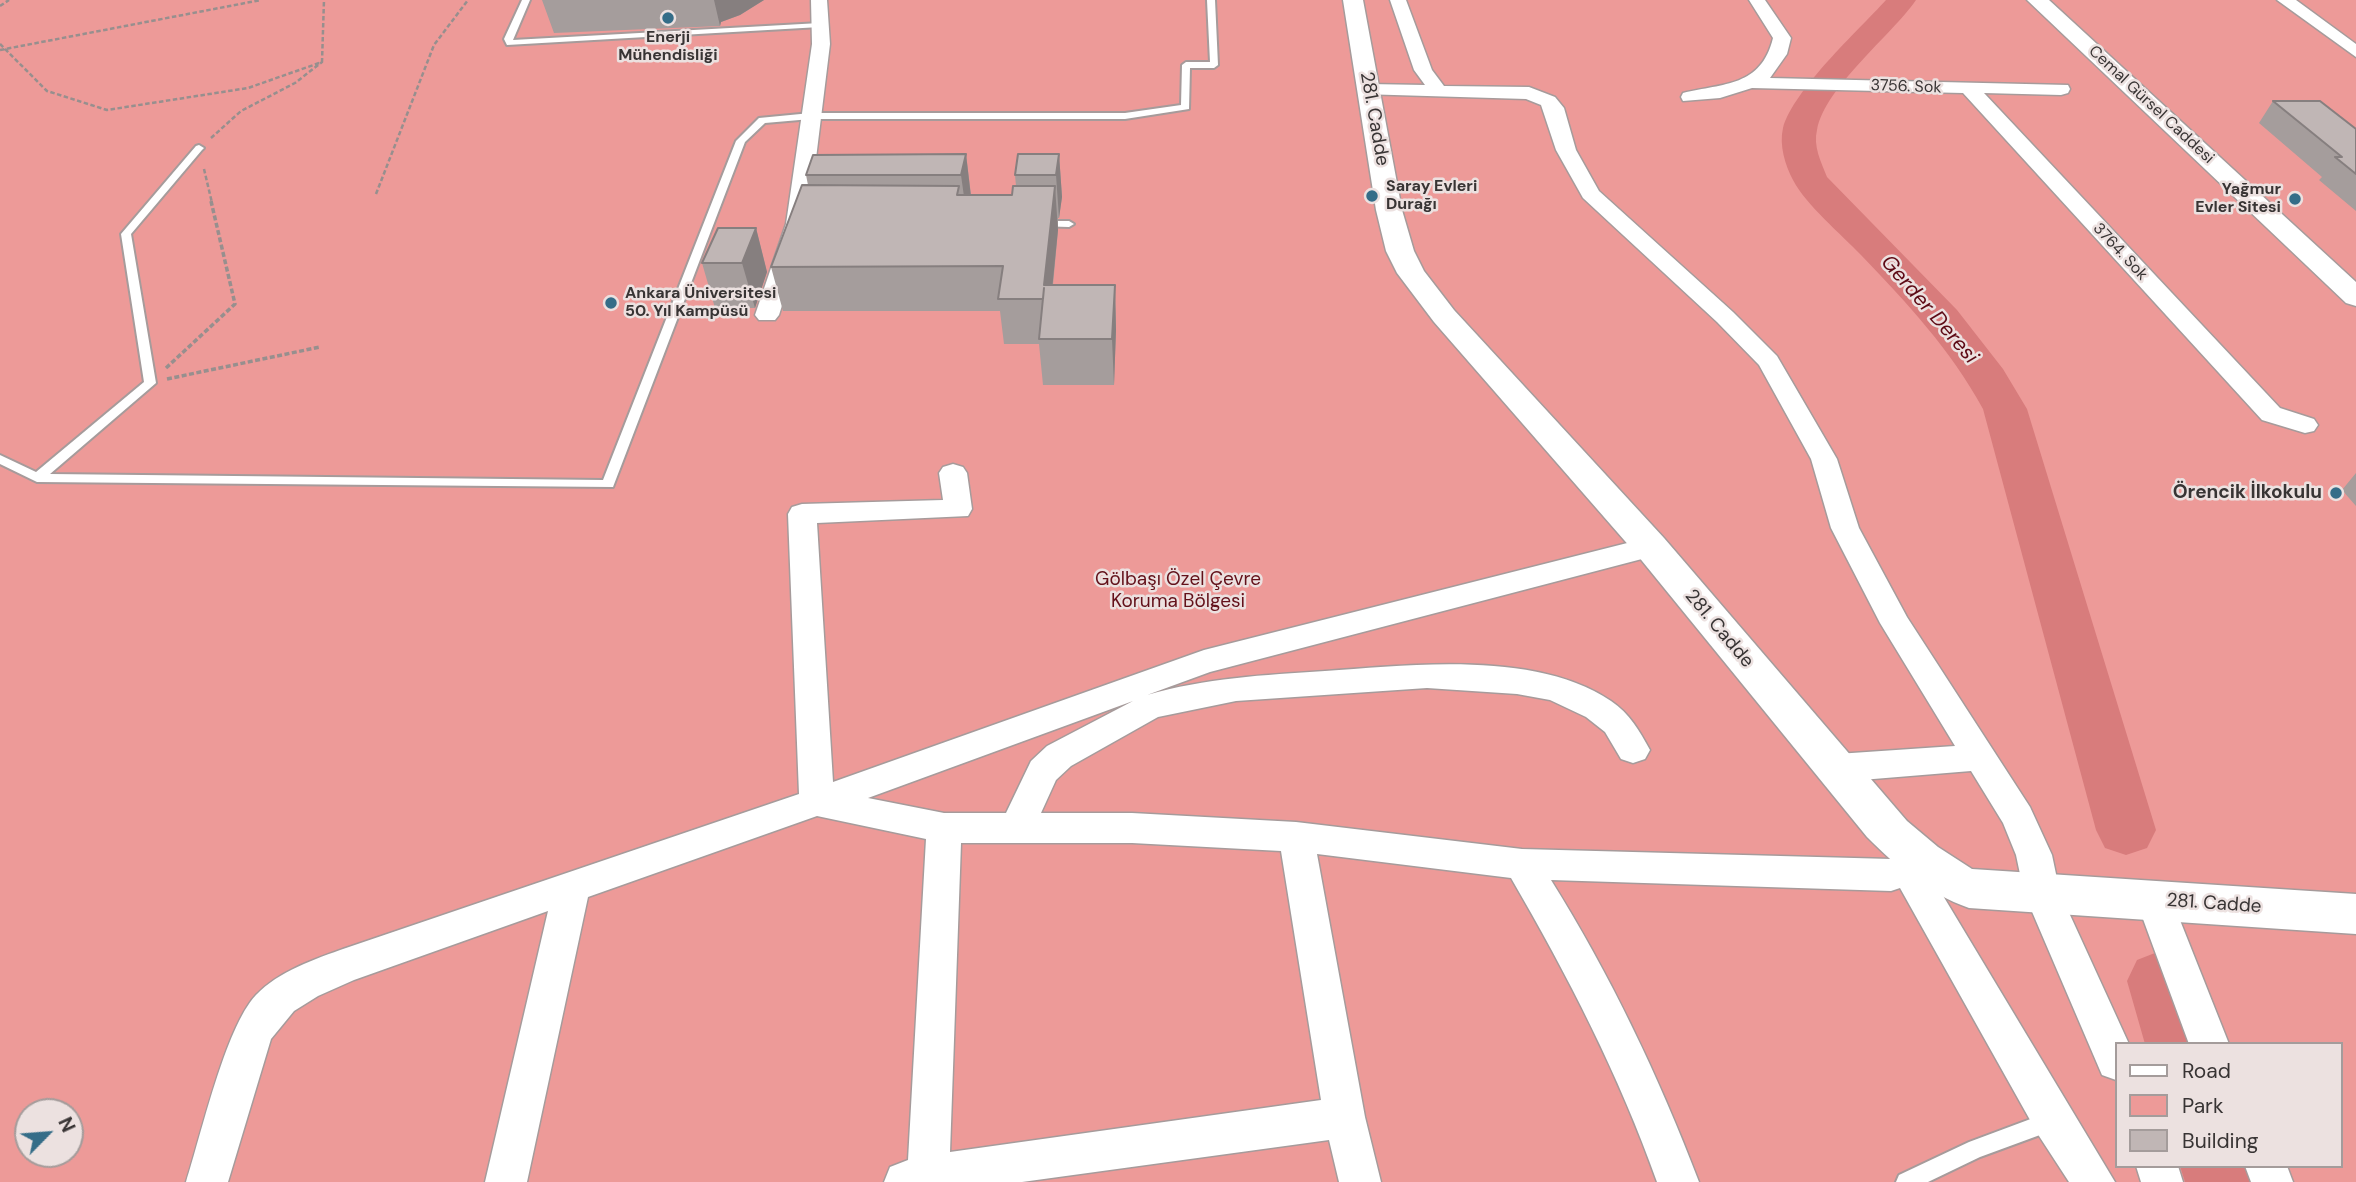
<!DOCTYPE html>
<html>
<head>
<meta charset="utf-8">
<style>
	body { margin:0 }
	#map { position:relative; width:2356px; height:1182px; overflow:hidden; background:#ece1e0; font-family:"DM Sans",sans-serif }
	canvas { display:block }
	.legend { position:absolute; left:2115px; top:1042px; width:228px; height:126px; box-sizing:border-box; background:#ece1e0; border:2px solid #a49c9b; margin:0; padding:9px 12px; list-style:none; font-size:21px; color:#383434 }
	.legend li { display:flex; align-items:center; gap:14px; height:35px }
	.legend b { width:35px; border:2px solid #a49c9b }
	.north { position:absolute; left:14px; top:1098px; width:70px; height:70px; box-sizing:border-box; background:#ece1e0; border:2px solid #a49c9b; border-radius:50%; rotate:65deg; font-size:19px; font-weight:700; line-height:28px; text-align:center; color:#383434 }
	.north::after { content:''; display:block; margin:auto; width:24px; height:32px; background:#356d88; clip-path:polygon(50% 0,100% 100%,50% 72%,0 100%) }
</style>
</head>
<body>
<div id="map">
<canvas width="2356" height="1182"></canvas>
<ul class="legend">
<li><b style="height:9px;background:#fff"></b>Road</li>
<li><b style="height:19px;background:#ed9a98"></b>Park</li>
<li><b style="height:19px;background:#c0b6b5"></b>Building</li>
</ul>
<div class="north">N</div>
</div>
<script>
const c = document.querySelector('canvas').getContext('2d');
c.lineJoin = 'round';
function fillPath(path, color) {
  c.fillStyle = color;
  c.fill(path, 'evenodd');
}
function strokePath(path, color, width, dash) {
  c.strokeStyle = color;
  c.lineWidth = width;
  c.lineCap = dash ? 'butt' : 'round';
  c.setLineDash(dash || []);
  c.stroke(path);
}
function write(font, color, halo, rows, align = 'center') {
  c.font = font + ' "DM Sans",sans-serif';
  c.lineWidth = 5;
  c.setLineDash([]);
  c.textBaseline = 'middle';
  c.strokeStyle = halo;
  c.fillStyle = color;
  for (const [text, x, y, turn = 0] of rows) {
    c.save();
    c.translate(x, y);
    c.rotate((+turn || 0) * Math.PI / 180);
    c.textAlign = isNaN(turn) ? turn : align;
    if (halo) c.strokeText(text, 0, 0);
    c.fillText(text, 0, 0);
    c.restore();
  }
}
const green = new Path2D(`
	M 0,0 L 2356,0 L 2356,1182 L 0,1182 ZM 2116,1044 L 2340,1044 L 2340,1166 L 2116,1166 ZM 28,1112 L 70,1112 L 70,1154 L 28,1154 Z`);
const river = new Path2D(`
	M 1886,0 L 1916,0 C 1891,36 1825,87 1817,130 C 1813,146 1821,162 1827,177 L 1957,310 L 2003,369 L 2027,409 L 2156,830 L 2147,848 L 2126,855 L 2105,848 L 2096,830 L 1983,409 C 1951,350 1907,303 1861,255 C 1841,234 1806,205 1793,180 C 1785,165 1779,145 1783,128 C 1794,89 1858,31 1886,0 Z
	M 2160,951 L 2183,960 L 2213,1044 L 2145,1044 L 2127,981 L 2137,960 Z
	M 2180,1166 L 2252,1166 L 2257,1182 L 2185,1182 Z`);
const pathFar1 = new Path2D(`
	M 0,6 L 9,0
	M 0,44 L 47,91 L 107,110 L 248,88 L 322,62 L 324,0
	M 0,50 L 261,0
	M 211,138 L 241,111 L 295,83 L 322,62
	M 204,169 L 212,203
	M 376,194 L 434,45 L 468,0`);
const path = new Path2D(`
	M 166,368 L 235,304 L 211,201
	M 167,379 L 320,347`);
const service = new Path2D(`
	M 522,0 L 530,0 L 513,40 L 820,23 L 824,25 L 820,27 L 507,45 L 504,39 Z
	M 1207,0 L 1215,0 L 1218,65 L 1214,68 L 1190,68 L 1189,109 L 1125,119 L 811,119 L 765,123 L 745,142 L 613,487 L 37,482 L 0,464 L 0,455 L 36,472 L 144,382 L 121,234 L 196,146 L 199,145 L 204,148 L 202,150 L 131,234 L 156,383 L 50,474 L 603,480 L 736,141 L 759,118 L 811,113 L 1125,113 L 1181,105 L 1182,65 L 1186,62 L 1210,62 Z
	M 1040,221 L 1069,221 L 1074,224 L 1069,227 L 1036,226 L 1035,224 Z
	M 2052,1111 L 2059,1114 L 2062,1121 L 2059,1128 L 1980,1157 L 1928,1182 L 1896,1182 L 1899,1175 L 1969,1142 Z`);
const minor = new Path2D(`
	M 811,0 L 827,0 L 830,44 L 808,224 L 779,315 L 775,320 L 759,320 L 755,315 L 786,224 L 812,44 Z
	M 1390,0 L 1406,0 L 1432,70 L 1444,86 L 1529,87 L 1555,97 L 1564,108 L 1576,150 L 1599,191 L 1733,312 L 1777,356 L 1837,459 L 1859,528 L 1907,617 L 2030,807 L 2052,855 L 2060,893 L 2129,1044 L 2116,1044 L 2116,1080 L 2102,1075 L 2024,893 L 2016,855 L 2003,823 L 1971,771 L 1837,782 L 1825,778 L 1820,768 L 1825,758 L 1837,754 L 1955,746 L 1880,623 L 1831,528 L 1811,459 L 1759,365 L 1717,322 L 1583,198 L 1556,150 L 1541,105 L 1526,99 L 1361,94 L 1359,90 L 1368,84 L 1425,85 L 1414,70 Z
	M 1749,0 L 1765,0 L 1791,38 L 1787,54 L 1770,78 L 2068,85 L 2070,89 L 2068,93 L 2061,95 L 1984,93 L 2280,408 L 2314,419 L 2318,425 L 2314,431 L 2305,433 L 2262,420 L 1963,93 L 1752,88 L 1720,98 L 1683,101 L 1681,97 L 1683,93 C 1724,83 1761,87 1773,38 Z
	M 2277,0 L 2296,0 L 2356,44 L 2356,57 Z
	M 953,464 L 963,467 L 967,473 L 972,509 L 968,516 L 817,523 L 833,782 L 1204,650 L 1651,537 L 1661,540 L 1665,547 L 1661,554 L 1210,672 L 1147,695 C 1205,678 1264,675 1325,671 C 1411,665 1536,650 1611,701 C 1630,714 1639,730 1650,750 L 1645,759 L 1633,763 L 1621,759 L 1605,732 L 1586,717 L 1550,700 L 1517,694 L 1427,688 L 1236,701 L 1158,717 L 1071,766 L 1056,780 L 1041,813 L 1132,813 L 1296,822 L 1522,849 L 1891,859 L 1927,851 L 1940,855 L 1945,866 L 1940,877 L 1933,879 L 2115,1182 L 2069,1182 L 2039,1136 L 1900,888 L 1891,891 L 1551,880 C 1611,976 1659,1077 1699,1182 L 1657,1182 C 1619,1075 1568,976 1511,878 L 1317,854 L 1365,1117 L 1381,1182 L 1339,1182 L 1329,1140 L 1022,1182 L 884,1182 L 890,1167 L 908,1160 L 926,839 L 817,816 L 588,897 L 527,1182 L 485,1182 L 548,911 L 354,980 L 318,996 L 294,1011 L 271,1039 L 228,1182 L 186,1182 C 201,1136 225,1028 256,995 C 279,971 315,959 346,948 L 799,794 L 788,514 L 792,507 L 802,504 L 943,500 L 939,473 L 943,467 ZM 1133,701 L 1047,746 L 1031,761 L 1006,813 L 944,813 L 868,798 ZM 961,843 L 1132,843 L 1281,851 L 1321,1100 L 950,1152 Z
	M 2154,884 L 2167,889 L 2172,900 L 2229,1044 L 2189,1044 L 2136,900 L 2141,889 Z
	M 2136,1166 L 2178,1166 L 2183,1182 L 2141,1182 Z
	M 2245,1166 L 2287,1166 L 2293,1182 L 2251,1182 Z`);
const tertiary = new Path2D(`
	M 1343,0 L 1363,0 L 1402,210 L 1414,251 L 1424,271 L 1454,310 L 1664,538 L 1907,821 L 1938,847 L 1972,869 L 2356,894 L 2356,934 L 1969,908 C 1927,893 1898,868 1867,837 L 1638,556 L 1434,322 L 1397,273 L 1386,251 L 1376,210 Z
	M 2027,0 L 2049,0 L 2356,282 L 2356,306 L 2346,303 Z`);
const wall = new Path2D(`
	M 542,0 L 764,0 L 740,15 L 721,22 L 720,26 L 554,33 Z
	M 2273,101 L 2356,129 L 2356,211 L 2319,180 L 2322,177 L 2259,123 Z
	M 966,154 L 971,195 L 1012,195 L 1016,186 L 1015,175 L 1059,154 L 1062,197 L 1059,218 L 1058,218 L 1058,230 L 1053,285 L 1115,285 L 1116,330 L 1114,385 L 1043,385 L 1039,344 L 1004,344 L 1000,311 L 783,311 L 771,267 L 808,185 L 806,175 Z
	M 756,228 L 767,272 L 755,308 L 715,308 L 702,263 Z
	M 2356,473 L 2356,506 L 2342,490 Z`);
const shadedWall = new Path2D(`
	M 714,0 L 764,0 L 740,15 L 721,22 L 720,26 Z
	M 966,154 L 971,197 L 967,218 L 961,175 Z
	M 1059,154 L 1062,197 L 1059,218 L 1056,175 Z
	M 1055,186 L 1058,230 L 1048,330 L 1044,285 Z
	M 756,228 L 767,272 L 755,308 L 742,263 Z
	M 1115,285 L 1116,330 L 1114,385 L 1112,339 Z`);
const building = new Path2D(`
	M 2273,101 L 2320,101 L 2356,129 L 2356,174 L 2335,157 L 2342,157 Z
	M 966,154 L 961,175 L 806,175 L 813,155 Z
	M 1018,154 L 1059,154 L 1056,175 L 1015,175 Z
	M 802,185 L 959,186 L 957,195 L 1012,195 L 1013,186 L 1055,186 L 1044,285 L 1115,285 L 1112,339 L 1039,339 L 1044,288 L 1043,299 L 998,299 L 1003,266 L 771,267 Z
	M 718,228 L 756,228 L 742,263 L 702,263 Z`);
const markers = [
	[668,18,7,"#356d88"],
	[1372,196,7,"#356d88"],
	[2295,199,7,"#356d88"],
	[611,303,7,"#356d88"],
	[2336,493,7,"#356d88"]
];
const farPoinames = [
	["Enerji",668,38,"center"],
	["Mühendisliği",668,56,"center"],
	["Saray Evleri",1386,187],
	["Durağı",1386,205],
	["Yağmur",2281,190,"right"],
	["Evler Sitesi",2281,208,"right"],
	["Ankara Üniversitesi",625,294],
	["50. Yıl Kampüsü",625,312]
];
const farStreetnames = [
	["3756. Sok",1906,87,2],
	["Cemal Gürsel Caddesi",2151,105,43],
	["3764. Sok",2120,252,47]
];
const streetNames = [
	["281. Cadde",1374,119,80],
	["281. Cadde",1719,629,50],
	["281. Cadde",2214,904,4]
];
const poiNames = [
	["Örencik İlkokulu",2322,493]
];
const parkNames = [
	["Gölbaşı Özel Çevre",1178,580],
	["Koruma Bölgesi",1178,602]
];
const waterNames = [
	["Gerder Deresi",1929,310,49]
];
fillPath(green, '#ed9a98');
fillPath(river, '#d87c7c');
strokePath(service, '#a69b9b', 4);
strokePath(minor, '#a69b9b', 3);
strokePath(tertiary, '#a69b9b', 3);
strokePath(pathFar1, '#978f8e', 2.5, [4.5, 2.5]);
strokePath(path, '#978f8e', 3.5, [5, 2.5]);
fillPath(service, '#fff');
fillPath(minor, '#fff');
fillPath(tertiary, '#fff');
fillPath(wall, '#a59d9c');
fillPath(shadedWall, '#867f7f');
fillPath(building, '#c0b6b5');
strokePath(building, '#867f7f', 2);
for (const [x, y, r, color] of markers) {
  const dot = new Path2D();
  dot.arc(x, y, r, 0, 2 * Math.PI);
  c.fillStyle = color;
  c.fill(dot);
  strokePath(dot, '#ece1e0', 2.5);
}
write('bold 16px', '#383434', '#ece1e0', farPoinames, 'left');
write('16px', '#383434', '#ece1e0', farStreetnames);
write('19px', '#383434', '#ece1e0', streetNames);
write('bold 19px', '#383434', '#ece1e0', poiNames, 'right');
write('19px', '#63111a', '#ece1e0', parkNames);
write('italic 21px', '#5e0a15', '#ece1e0', waterNames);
</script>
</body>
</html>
